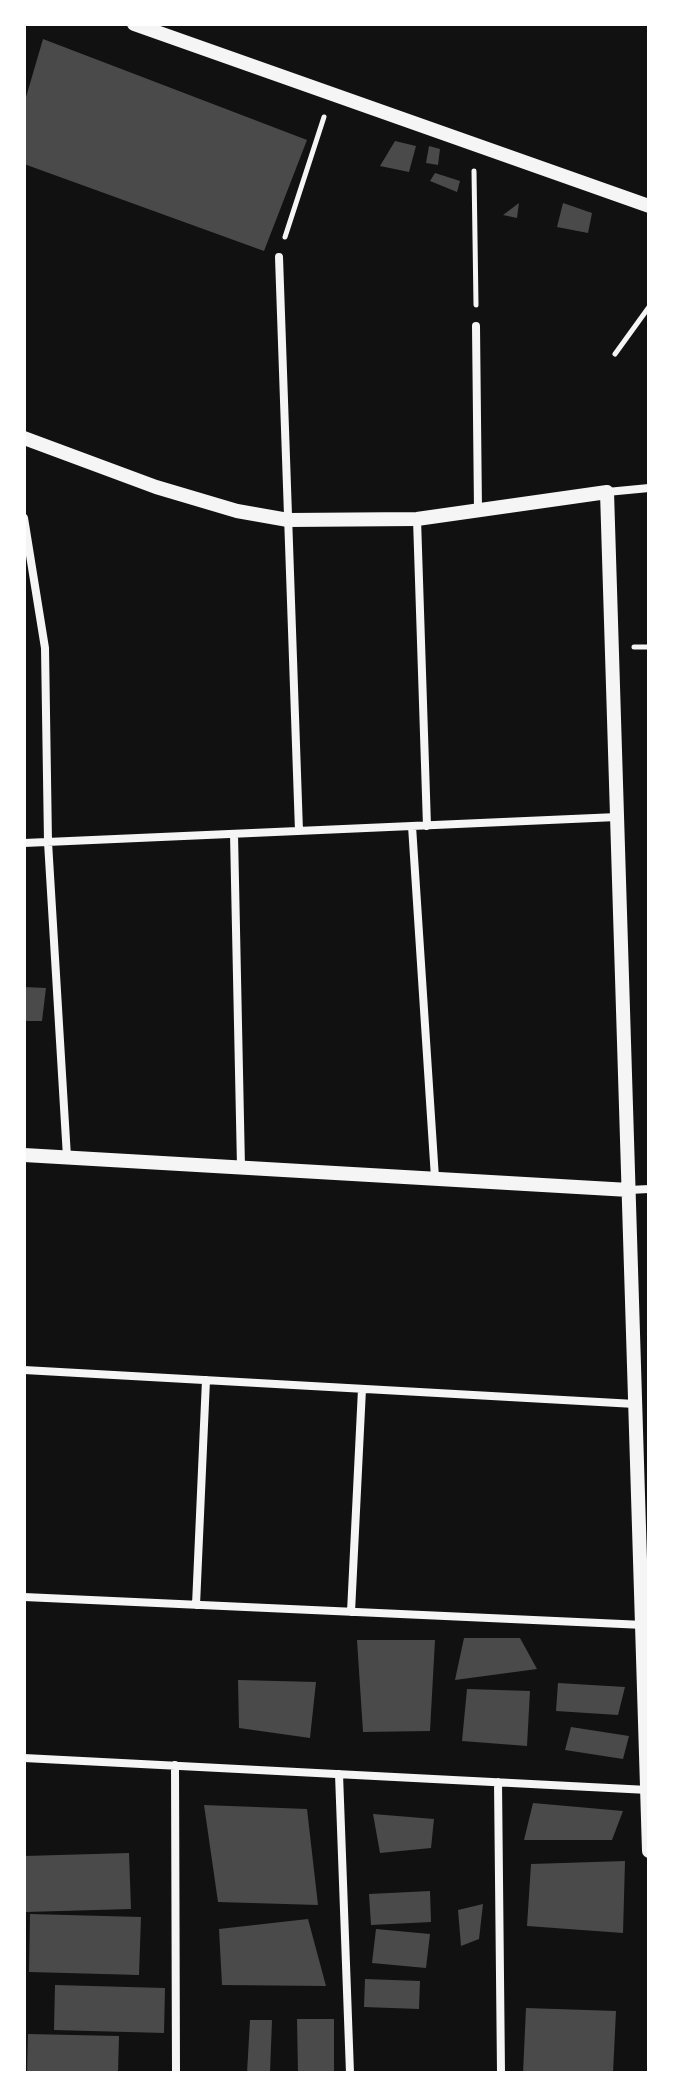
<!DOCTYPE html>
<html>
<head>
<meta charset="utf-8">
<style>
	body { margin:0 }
	#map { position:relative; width:673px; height:2097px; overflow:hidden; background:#111; font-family:Literata,serif }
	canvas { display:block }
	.frame { position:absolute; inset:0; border:26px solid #fff; pointer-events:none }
</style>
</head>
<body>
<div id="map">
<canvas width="673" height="2097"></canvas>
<div class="frame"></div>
</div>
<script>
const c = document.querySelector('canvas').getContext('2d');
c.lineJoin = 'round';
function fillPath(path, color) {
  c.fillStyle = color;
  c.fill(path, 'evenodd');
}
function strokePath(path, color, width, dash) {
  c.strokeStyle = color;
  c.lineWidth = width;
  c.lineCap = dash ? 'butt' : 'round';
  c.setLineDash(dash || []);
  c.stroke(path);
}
const building = new Path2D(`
	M 43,39 L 307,140 L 264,251 L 24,164 L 24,104 Z
	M 395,141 L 416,146 L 409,172 L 380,166 Z
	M 429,146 L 440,149 L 438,165 L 426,163 Z
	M 435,173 L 460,181 L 457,192 L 430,181 Z
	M 519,203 L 517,218 L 503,215 Z
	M 563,203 L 592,213 L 588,233 L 557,227 Z
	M 24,987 L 46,988 L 42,1021 L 24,1021 Z
	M 464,1638 L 520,1638 L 537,1669 L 455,1680 Z
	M 357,1640 L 435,1640 L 430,1731 L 363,1732 Z
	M 238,1680 L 316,1682 L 310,1738 L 239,1728 Z
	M 558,1683 L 625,1687 L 618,1715 L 556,1711 Z
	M 467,1689 L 530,1691 L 527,1746 L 462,1741 Z
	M 571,1727 L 629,1736 L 623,1759 L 565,1750 Z
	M 533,1803 L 623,1811 L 612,1840 L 524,1840 Z
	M 204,1805 L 307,1809 L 318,1905 L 218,1902 Z
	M 373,1814 L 434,1819 L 431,1848 L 380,1853 Z
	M 129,1853 L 131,1909 L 26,1912 L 24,1856 Z
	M 625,1861 L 623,1933 L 527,1926 L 531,1864 Z
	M 430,1891 L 431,1922 L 371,1925 L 369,1894 Z
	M 483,1904 L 479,1939 L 461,1946 L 458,1910 Z
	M 30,1914 L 141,1917 L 139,1975 L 29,1972 Z
	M 308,1919 L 326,1986 L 222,1985 L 219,1929 Z
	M 376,1929 L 430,1934 L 426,1968 L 372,1963 Z
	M 365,1979 L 420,1981 L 419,2009 L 364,2007 Z
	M 55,1985 L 165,1988 L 164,2033 L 54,2030 Z
	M 526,2008 L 616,2011 L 613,2073 L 523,2073 Z
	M 297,2019 L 334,2019 L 334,2073 L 298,2073 Z
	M 250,2020 L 272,2020 L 270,2073 L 247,2073 Z
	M 28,2034 L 119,2036 L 118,2073 L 27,2073 Z`);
const path = new Path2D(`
	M 474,171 L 476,305
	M 285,237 L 324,117
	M 615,354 L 649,307
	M 634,647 L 649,647`);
const minor = new Path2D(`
	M 279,257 L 299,831
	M 476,326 L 478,510
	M 607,492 L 649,488
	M 24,518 L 45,648 L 48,842 L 67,1157
	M 417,519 L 427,826
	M 412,826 L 435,1178
	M 234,834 L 241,1167
	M 24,843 L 617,817
	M 629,1190 L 649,1189
	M 24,1370 L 635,1404
	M 24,1597 L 644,1625
	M 196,1605 L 206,1380
	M 351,1612 L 362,1389
	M 24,1758 L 648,1790
	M 175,1765 L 176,2073
	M 339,1774 L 350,2073
	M 498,1782 L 501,2073`);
const tertiary = new Path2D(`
	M 134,24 L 649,206
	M 24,438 L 156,487 L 237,511 L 288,520 L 417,519 L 607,492 L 649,1851
	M 24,1155 L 629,1190`);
fillPath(building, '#4a4a4a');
strokePath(path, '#f5f5f5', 5);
strokePath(minor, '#f5f5f5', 8);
strokePath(tertiary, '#f5f5f5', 14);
</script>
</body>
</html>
